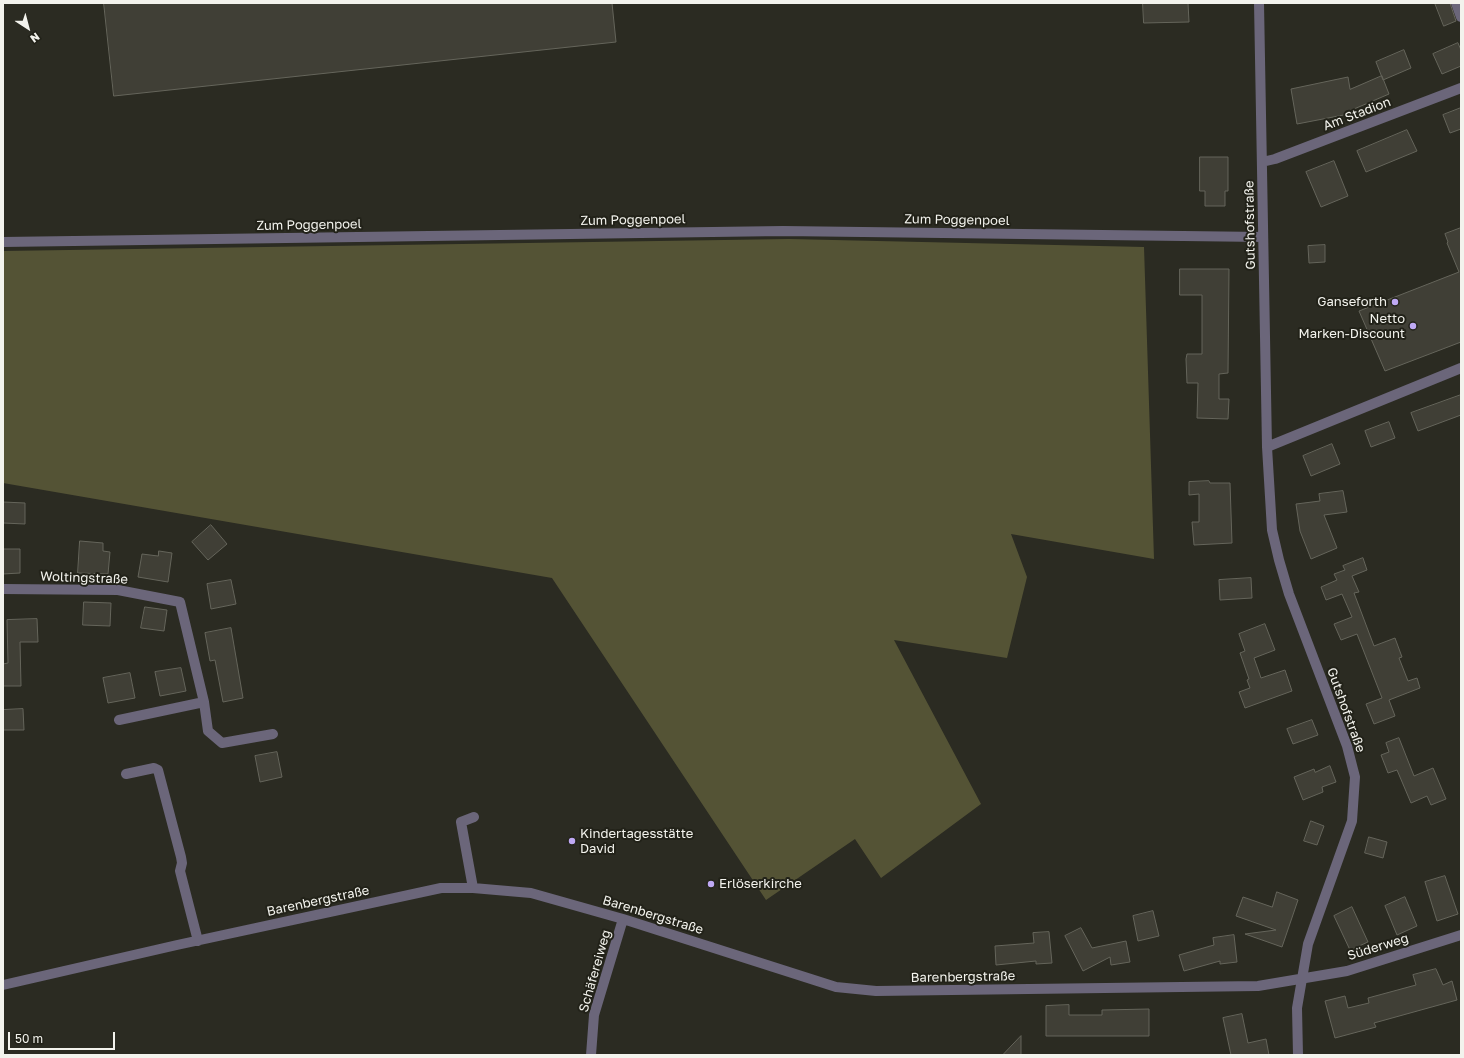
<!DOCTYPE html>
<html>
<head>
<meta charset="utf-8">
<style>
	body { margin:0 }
	#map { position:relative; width:1464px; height:1058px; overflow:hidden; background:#2b2b22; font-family:"Golos Text",sans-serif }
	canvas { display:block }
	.frame { position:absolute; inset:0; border:4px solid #f3f3ed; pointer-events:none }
	.north { position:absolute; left:8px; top:8px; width:40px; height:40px; -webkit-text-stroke:3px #222219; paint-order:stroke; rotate:144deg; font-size:11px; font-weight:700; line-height:16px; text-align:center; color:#f3f3ed }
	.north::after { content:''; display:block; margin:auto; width:14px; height:18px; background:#f3f3ed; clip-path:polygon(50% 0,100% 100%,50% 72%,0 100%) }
	.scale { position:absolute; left:8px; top:1032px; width:107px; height:18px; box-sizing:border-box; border:2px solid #f3f3ed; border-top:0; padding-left:5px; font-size:12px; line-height:14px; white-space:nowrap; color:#f3f3ed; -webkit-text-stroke:3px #222219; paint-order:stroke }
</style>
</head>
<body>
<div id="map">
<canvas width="1464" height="1058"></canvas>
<div class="frame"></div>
<div class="north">N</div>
<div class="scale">50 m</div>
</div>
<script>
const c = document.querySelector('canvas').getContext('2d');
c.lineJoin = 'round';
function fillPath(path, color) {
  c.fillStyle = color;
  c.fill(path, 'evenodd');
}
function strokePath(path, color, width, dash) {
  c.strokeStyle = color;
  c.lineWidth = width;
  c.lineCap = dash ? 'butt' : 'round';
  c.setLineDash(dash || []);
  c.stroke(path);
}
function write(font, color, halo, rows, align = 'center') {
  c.font = font + ' "Golos Text",sans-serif';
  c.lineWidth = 4;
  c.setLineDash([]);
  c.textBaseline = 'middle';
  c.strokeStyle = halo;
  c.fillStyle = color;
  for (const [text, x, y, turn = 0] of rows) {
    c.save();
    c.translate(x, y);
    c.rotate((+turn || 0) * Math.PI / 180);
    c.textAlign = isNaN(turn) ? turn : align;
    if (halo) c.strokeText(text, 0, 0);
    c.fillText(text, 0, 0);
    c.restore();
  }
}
const green = new Path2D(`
	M 789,239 L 1144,247 L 1154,559 L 1011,534 L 1027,577 L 1007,658 L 894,640 L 981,804 L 881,878 L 855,839 L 766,900 L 552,578 L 3,483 L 3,251 Z`);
const building = new Path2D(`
	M 104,3 L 612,3 L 616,42 L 114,96 Z
	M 1143,3 L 1188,3 L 1189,22 L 1144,23 Z
	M 1435,3 L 1450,3 L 1456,21 L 1444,26 Z
	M 1458,43 L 1461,50 L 1461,66 L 1442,74 L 1433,54 Z
	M 1404,50 L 1411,68 L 1383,80 L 1376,62 Z
	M 1382,76 L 1389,94 L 1354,109 L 1354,113 L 1297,124 L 1291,89 L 1348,77 L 1350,89 Z
	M 1461,108 L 1461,129 L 1450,133 L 1443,115 Z
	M 1407,130 L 1417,151 L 1366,172 L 1357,151 Z
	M 1200,157 L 1228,157 L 1228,191 L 1225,191 L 1225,206 L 1205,206 L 1205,191 L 1200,191 Z
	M 1334,161 L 1348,196 L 1321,207 L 1306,172 Z
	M 1461,228 L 1461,342 L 1385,371 L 1359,311 L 1459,272 L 1447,243 L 1448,242 L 1445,234 Z
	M 1325,245 L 1325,262 L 1309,263 L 1308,246 Z
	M 1180,269 L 1229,269 L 1228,373 L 1219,374 L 1219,399 L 1229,399 L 1228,419 L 1197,418 L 1198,383 L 1187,383 L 1186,359 L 1187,354 L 1202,354 L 1202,295 L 1180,295 Z
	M 1461,395 L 1461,415 L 1418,431 L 1411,413 Z
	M 1389,422 L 1395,438 L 1371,447 L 1365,431 Z
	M 1332,444 L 1340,464 L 1311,476 L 1303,456 Z
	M 1209,481 L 1210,483 L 1230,483 L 1232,543 L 1194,545 L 1192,522 L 1199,522 L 1199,494 L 1189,495 L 1189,482 Z
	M 1343,491 L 1347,512 L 1324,515 L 1337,548 L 1311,559 L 1300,531 L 1296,504 L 1320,501 L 1319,494 Z
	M 3,502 L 25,503 L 25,524 L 3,523 Z
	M 211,525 L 227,544 L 208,560 L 192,542 Z
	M 80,541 L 103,543 L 103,551 L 110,552 L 108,574 L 78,573 Z
	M 3,549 L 20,549 L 20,573 L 3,574 Z
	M 159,551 L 172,553 L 168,582 L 138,577 L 142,554 L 158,556 Z
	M 1363,558 L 1367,570 L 1352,576 L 1359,592 L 1354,593 L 1374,646 L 1395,638 L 1402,657 L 1399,658 L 1408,681 L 1417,678 L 1420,688 L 1389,700 L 1395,716 L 1374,724 L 1366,704 L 1382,698 L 1357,634 L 1341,640 L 1334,624 L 1352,617 L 1342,594 L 1326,600 L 1321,587 L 1337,580 L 1334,574 L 1345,570 L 1343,566 Z
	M 1251,578 L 1252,598 L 1220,600 L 1219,580 Z
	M 231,580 L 236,604 L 211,609 L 207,584 Z
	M 84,602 L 111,603 L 110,626 L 83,625 Z
	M 145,607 L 167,610 L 164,631 L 141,628 Z
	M 37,619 L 38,642 L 20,642 L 21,686 L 3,686 L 3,664 L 8,663 L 7,620 Z
	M 1265,624 L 1275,650 L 1254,658 L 1261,678 L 1285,670 L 1292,691 L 1245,708 L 1239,692 L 1250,688 L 1247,680 L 1249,679 L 1240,653 L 1245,651 L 1239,634 Z
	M 231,628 L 243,698 L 223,702 L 215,660 L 210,661 L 205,633 Z
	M 181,668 L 186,691 L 160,696 L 155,672 Z
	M 130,673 L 135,698 L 108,703 L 103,678 Z
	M 23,709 L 24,730 L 3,730 L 3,710 Z
	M 1312,720 L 1318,735 L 1293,744 L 1287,729 Z
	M 1399,738 L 1414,776 L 1433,768 L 1446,799 L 1431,805 L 1427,796 L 1411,803 L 1397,770 L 1388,773 L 1381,755 L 1389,752 L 1386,743 Z
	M 277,752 L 282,777 L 260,782 L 255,756 Z
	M 1330,766 L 1336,782 L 1322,787 L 1323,792 L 1303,800 L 1294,777 L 1314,769 L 1315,772 Z
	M 1311,821 L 1324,826 L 1317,845 L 1304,841 Z
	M 1369,837 L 1387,842 L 1383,858 L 1365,853 Z
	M 1445,876 L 1458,914 L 1437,921 L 1425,882 Z
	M 1277,892 L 1298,900 L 1282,947 L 1245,934 L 1276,930 L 1236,916 L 1243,897 L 1272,907 Z
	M 1405,897 L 1417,926 L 1397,935 L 1385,906 Z
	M 1352,907 L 1368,942 L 1350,950 L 1334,916 Z
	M 1153,911 L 1159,936 L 1138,941 L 1133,916 Z
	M 1081,928 L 1092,948 L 1126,941 L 1130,962 L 1111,965 L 1110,957 L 1083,971 L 1065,936 Z
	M 1049,932 L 1052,963 L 1036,964 L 1036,961 L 996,965 L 995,946 L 1034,943 L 1033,933 Z
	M 1234,935 L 1237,962 L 1220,964 L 1220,961 L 1184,971 L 1179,955 L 1214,945 L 1213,938 Z
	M 1436,969 L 1443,985 L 1452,981 L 1457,1000 L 1374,1023 L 1376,1027 L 1335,1038 L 1325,1001 L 1345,996 L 1348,1008 L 1369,1003 L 1368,998 L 1416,985 L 1413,975 Z
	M 1069,1005 L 1069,1015 L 1102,1015 L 1102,1010 L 1149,1009 L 1149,1036 L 1046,1036 L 1046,1006 Z
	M 1242,1014 L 1248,1043 L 1266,1039 L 1269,1055 L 1231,1055 L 1223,1018 Z
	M 1021,1036 L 1021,1055 L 1003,1055 Z`);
const minor = new Path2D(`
	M 1259,3 L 1267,447 L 1272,530 L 1279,560 L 1289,594 L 1347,746 L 1355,777 L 1352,821 L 1308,944 L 1297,1008 L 1298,1055
	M 1456,3 L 1461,17
	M 1262,162 L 1275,159 L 1461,88
	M 3,242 L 783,231 L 1263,237
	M 1267,447 L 1461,368
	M 3,589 L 118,590 L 180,602 L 204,702 L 208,731 L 222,743 L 273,734
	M 119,720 L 204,702
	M 126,774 L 154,768 L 158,770 L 181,857 L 182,863 L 180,871 L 198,941
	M 473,888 L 461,822 L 474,817
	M 3,985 L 177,945 L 441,888 L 473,888 L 531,893 L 623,919 L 836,987 L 876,991 L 1258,986 L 1347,971 L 1461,935
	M 591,1055 L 594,1015 L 623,919`);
const markers = [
	[1395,302,4,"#bfa9f4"],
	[1413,326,4,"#bfa9f4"],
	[572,841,4,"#bfa9f4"],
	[711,884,4,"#bfa9f4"]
];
const streetNames = [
	["Am Stadion",1357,114,-21],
	["Zum Poggenpoel",633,220,-1],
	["Zum Poggenpoel",957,220,1],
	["Zum Poggenpoel",309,225,-1],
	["Gutshofstraße",1250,225,-91],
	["Woltingstraße",84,578,2],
	["Gutshofstraße",1346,710,70],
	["Barenbergstraße",318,901,-12],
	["Barenbergstraße",653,915,17],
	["Süderweg",1378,947,-17],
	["Schäfereiweg",595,971,-74],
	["Barenbergstraße",963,977,-1]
];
const poiNames = [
	["Ganseforth",1387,302],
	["Netto",1405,319],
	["Marken-Discount",1405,334],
	["Kindertagesstätte",580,834,"left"],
	["David",580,849,"left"],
	["Erlöserkirche",719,884,"left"]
];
fillPath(green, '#545335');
fillPath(building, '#403f36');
strokePath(building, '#65655b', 1);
strokePath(minor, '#6b667a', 10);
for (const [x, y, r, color] of markers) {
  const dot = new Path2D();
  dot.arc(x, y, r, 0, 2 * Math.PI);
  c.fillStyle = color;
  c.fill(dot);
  strokePath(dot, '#222219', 1.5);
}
write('13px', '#f3f3ed', '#222219', streetNames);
write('13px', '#f3f3ed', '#222219', poiNames, 'right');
</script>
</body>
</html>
